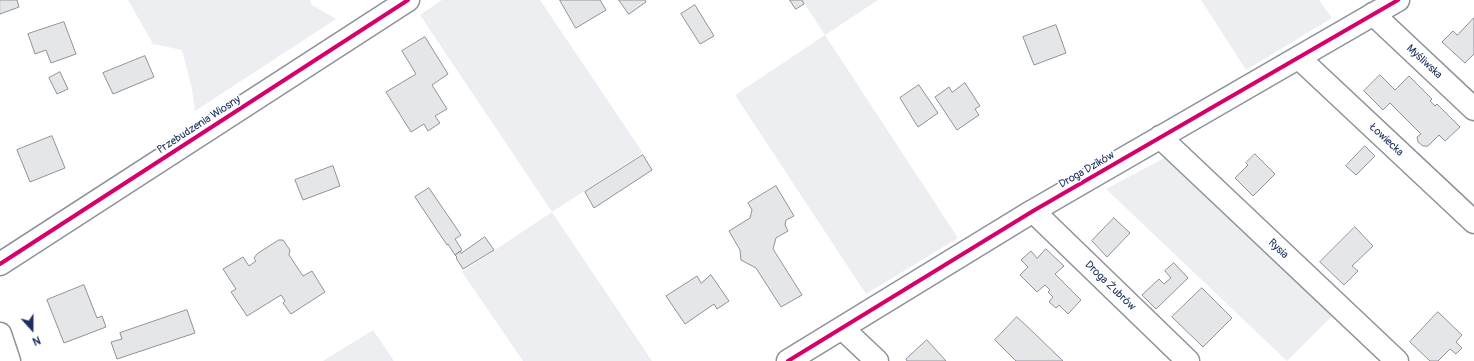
<!DOCTYPE html>
<html>
<head>
<meta charset="utf-8">
<style>
	body { margin:0 }
	#map { position:relative; width:1474px; height:361px; overflow:hidden; background:#fff; font-family:Pangolin,sans-serif }
	canvas { display:block }
	.north { position:absolute; left:12px; top:309px; width:40px; height:40px; -webkit-text-stroke:3px #fff; paint-order:stroke; rotate:159deg; font-size:11px; font-weight:700; line-height:16px; text-align:center; color:#1b2f5e }
	.north::after { content:''; display:block; margin:auto; width:14px; height:18px; background:#1b2f5e; clip-path:polygon(50% 0,100% 100%,50% 72%,0 100%) }
</style>
</head>
<body>
<div id="map">
<canvas width="1474" height="361"></canvas>
<div class="north">N</div>
</div>
<script>
const c = document.querySelector('canvas').getContext('2d');
c.lineJoin = 'round';
function fillPath(path, color) {
  c.fillStyle = color;
  c.fill(path, 'evenodd');
}
function strokePath(path, color, width, dash) {
  c.strokeStyle = color;
  c.lineWidth = width;
  c.lineCap = dash ? 'butt' : 'round';
  c.setLineDash(dash || []);
  c.stroke(path);
}
function write(font, color, halo, rows, align = 'center') {
  c.font = font + ' Pangolin,sans-serif';
  c.lineWidth = 3.5;
  c.setLineDash([]);
  c.textBaseline = 'middle';
  c.strokeStyle = halo;
  c.fillStyle = color;
  for (const [text, x, y, turn = 0] of rows) {
    c.save();
    c.translate(x, y);
    c.rotate((+turn || 0) * Math.PI / 180);
    c.textAlign = isNaN(turn) ? turn : align;
    if (halo) c.strokeText(text, 0, 0);
    c.fillText(text, 0, 0);
    c.restore();
  }
}
const green = new Path2D(`
	M 128,0 L 310,0 L 312,5 L 336,19 L 195,111 L 192,89 L 182,50 L 153,44 Z
	M 442,0 L 540,0 L 643,153 L 552,212 L 652,361 L 523,361 L 462,272 L 552,212 L 420,15 Z
	M 802,0 L 878,0 L 825,35 L 958,238 L 866,294 L 735,95 L 825,35 Z
	M 1201,0 L 1319,0 L 1332,18 L 1246,70 Z
	M 1168,156 L 1335,313 L 1287,361 L 1106,189 Z
	M 373,330 L 394,361 L 323,361 Z`);
const building = new Path2D(`
	M 0,0 L 17,0 L 19,7 L 0,14 Z
	M 560,0 L 600,0 L 606,10 L 576,28 Z
	M 619,0 L 645,0 L 646,2 L 629,14 Z
	M 790,0 L 802,0 L 804,4 L 796,9 Z
	M 695,5 L 714,36 L 700,44 L 681,14 Z
	M 1474,18 L 1474,54 L 1465,63 L 1442,42 L 1453,31 L 1457,35 Z
	M 64,22 L 76,54 L 51,63 L 46,50 L 35,54 L 28,34 Z
	M 1056,25 L 1066,53 L 1034,65 L 1023,37 Z
	M 425,37 L 448,74 L 432,85 L 447,109 L 435,116 L 440,123 L 428,131 L 424,124 L 411,132 L 386,92 L 416,74 L 402,51 Z
	M 145,56 L 154,77 L 113,94 L 103,73 Z
	M 60,72 L 68,89 L 57,94 L 49,78 Z
	M 1380,75 L 1395,90 L 1409,76 L 1432,99 L 1430,101 L 1435,106 L 1437,104 L 1460,127 L 1445,141 L 1439,135 L 1428,146 L 1423,146 L 1418,142 L 1417,137 L 1421,134 L 1390,103 L 1383,110 L 1364,91 Z
	M 965,83 L 980,106 L 975,109 L 979,115 L 957,130 L 935,97 L 949,87 L 952,92 Z
	M 919,85 L 938,113 L 918,127 L 900,98 Z
	M 52,136 L 65,168 L 30,182 L 17,150 Z
	M 1365,146 L 1375,156 L 1356,175 L 1346,166 Z
	M 1255,154 L 1275,174 L 1253,196 L 1235,178 L 1248,165 L 1246,163 Z
	M 643,155 L 652,170 L 594,208 L 585,192 Z
	M 333,166 L 340,186 L 303,200 L 295,180 Z
	M 776,186 L 794,216 L 786,220 L 785,225 L 788,231 L 776,238 L 773,249 L 802,295 L 781,307 L 756,268 L 741,260 L 740,250 L 729,231 L 750,218 L 752,210 L 748,203 Z
	M 429,188 L 461,235 L 455,239 L 462,250 L 455,255 L 448,244 L 447,245 L 415,197 Z
	M 1114,218 L 1130,233 L 1107,257 L 1092,241 Z
	M 1355,227 L 1373,246 L 1352,266 L 1358,271 L 1344,285 L 1320,262 Z
	M 485,237 L 494,250 L 463,269 L 456,258 L 457,257 L 455,255 L 460,251 L 461,253 Z
	M 279,240 L 283,240 L 290,250 L 289,255 L 303,276 L 312,271 L 325,292 L 291,314 L 283,303 L 285,301 L 281,295 L 247,316 L 231,292 L 236,289 L 223,269 L 243,257 L 249,266 L 256,261 L 254,258 L 257,254 Z
	M 1046,249 L 1064,266 L 1055,274 L 1081,300 L 1068,314 L 1059,305 L 1056,308 L 1049,302 L 1053,297 L 1048,292 L 1050,290 L 1045,285 L 1037,292 L 1020,275 L 1028,267 L 1021,260 L 1031,251 L 1037,258 Z
	M 1174,263 L 1188,278 L 1156,309 L 1142,295 L 1159,279 L 1164,284 L 1171,278 L 1165,271 Z
	M 711,275 L 729,301 L 717,309 L 714,304 L 685,324 L 666,296 L 697,276 L 701,283 Z
	M 84,285 L 97,318 L 102,316 L 106,327 L 64,343 L 47,300 Z
	M 1202,288 L 1232,318 L 1203,347 L 1172,317 Z
	M 187,310 L 195,333 L 117,359 L 111,342 L 122,339 L 120,333 Z
	M 1438,312 L 1462,335 L 1456,342 L 1462,348 L 1456,354 L 1450,349 L 1438,361 L 1430,361 L 1410,342 Z
	M 1017,317 L 1033,332 L 1063,361 L 1016,361 L 995,340 Z
	M 927,340 L 946,361 L 907,361 L 906,359 L 907,358 Z`);
const minor = new Path2D(`
	M 1373,14 L 1474,109
	M 1299,58 L 1474,222
	M 1160,137 L 1397,361
	M 1033,211 L 1188,361
	M 0,264 L 408,0
	M 842,328 L 877,361
	M 0,334 L 9,361
	M 788,361 L 1033,211 L 1398,0`);
const cycleway = new Path2D(`
	M 0,264 L 408,0
	M 788,361 L 1033,211 L 1398,0`);
const streetNames = [
	["Myśliwska",1424,62,43],
	["Przebudzenia Wiosny",199,125,-33],
	["Łowiecka",1386,140,43],
	["Droga Dzików",1087,170,-30],
	["Rysia",1278,249,43],
	["Droga Żubrów",1110,286,44]
];
fillPath(green, '#edeef2');
fillPath(building, '#e5e6e8');
strokePath(building, '#8e929a', 1);
strokePath(minor, '#8e929a', 25);
strokePath(minor, '#fff', 22);
strokePath(cycleway, '#d6006c', 4);
write('11px', '#1b2f5e', '#fff', streetNames);
</script>
</body>
</html>
